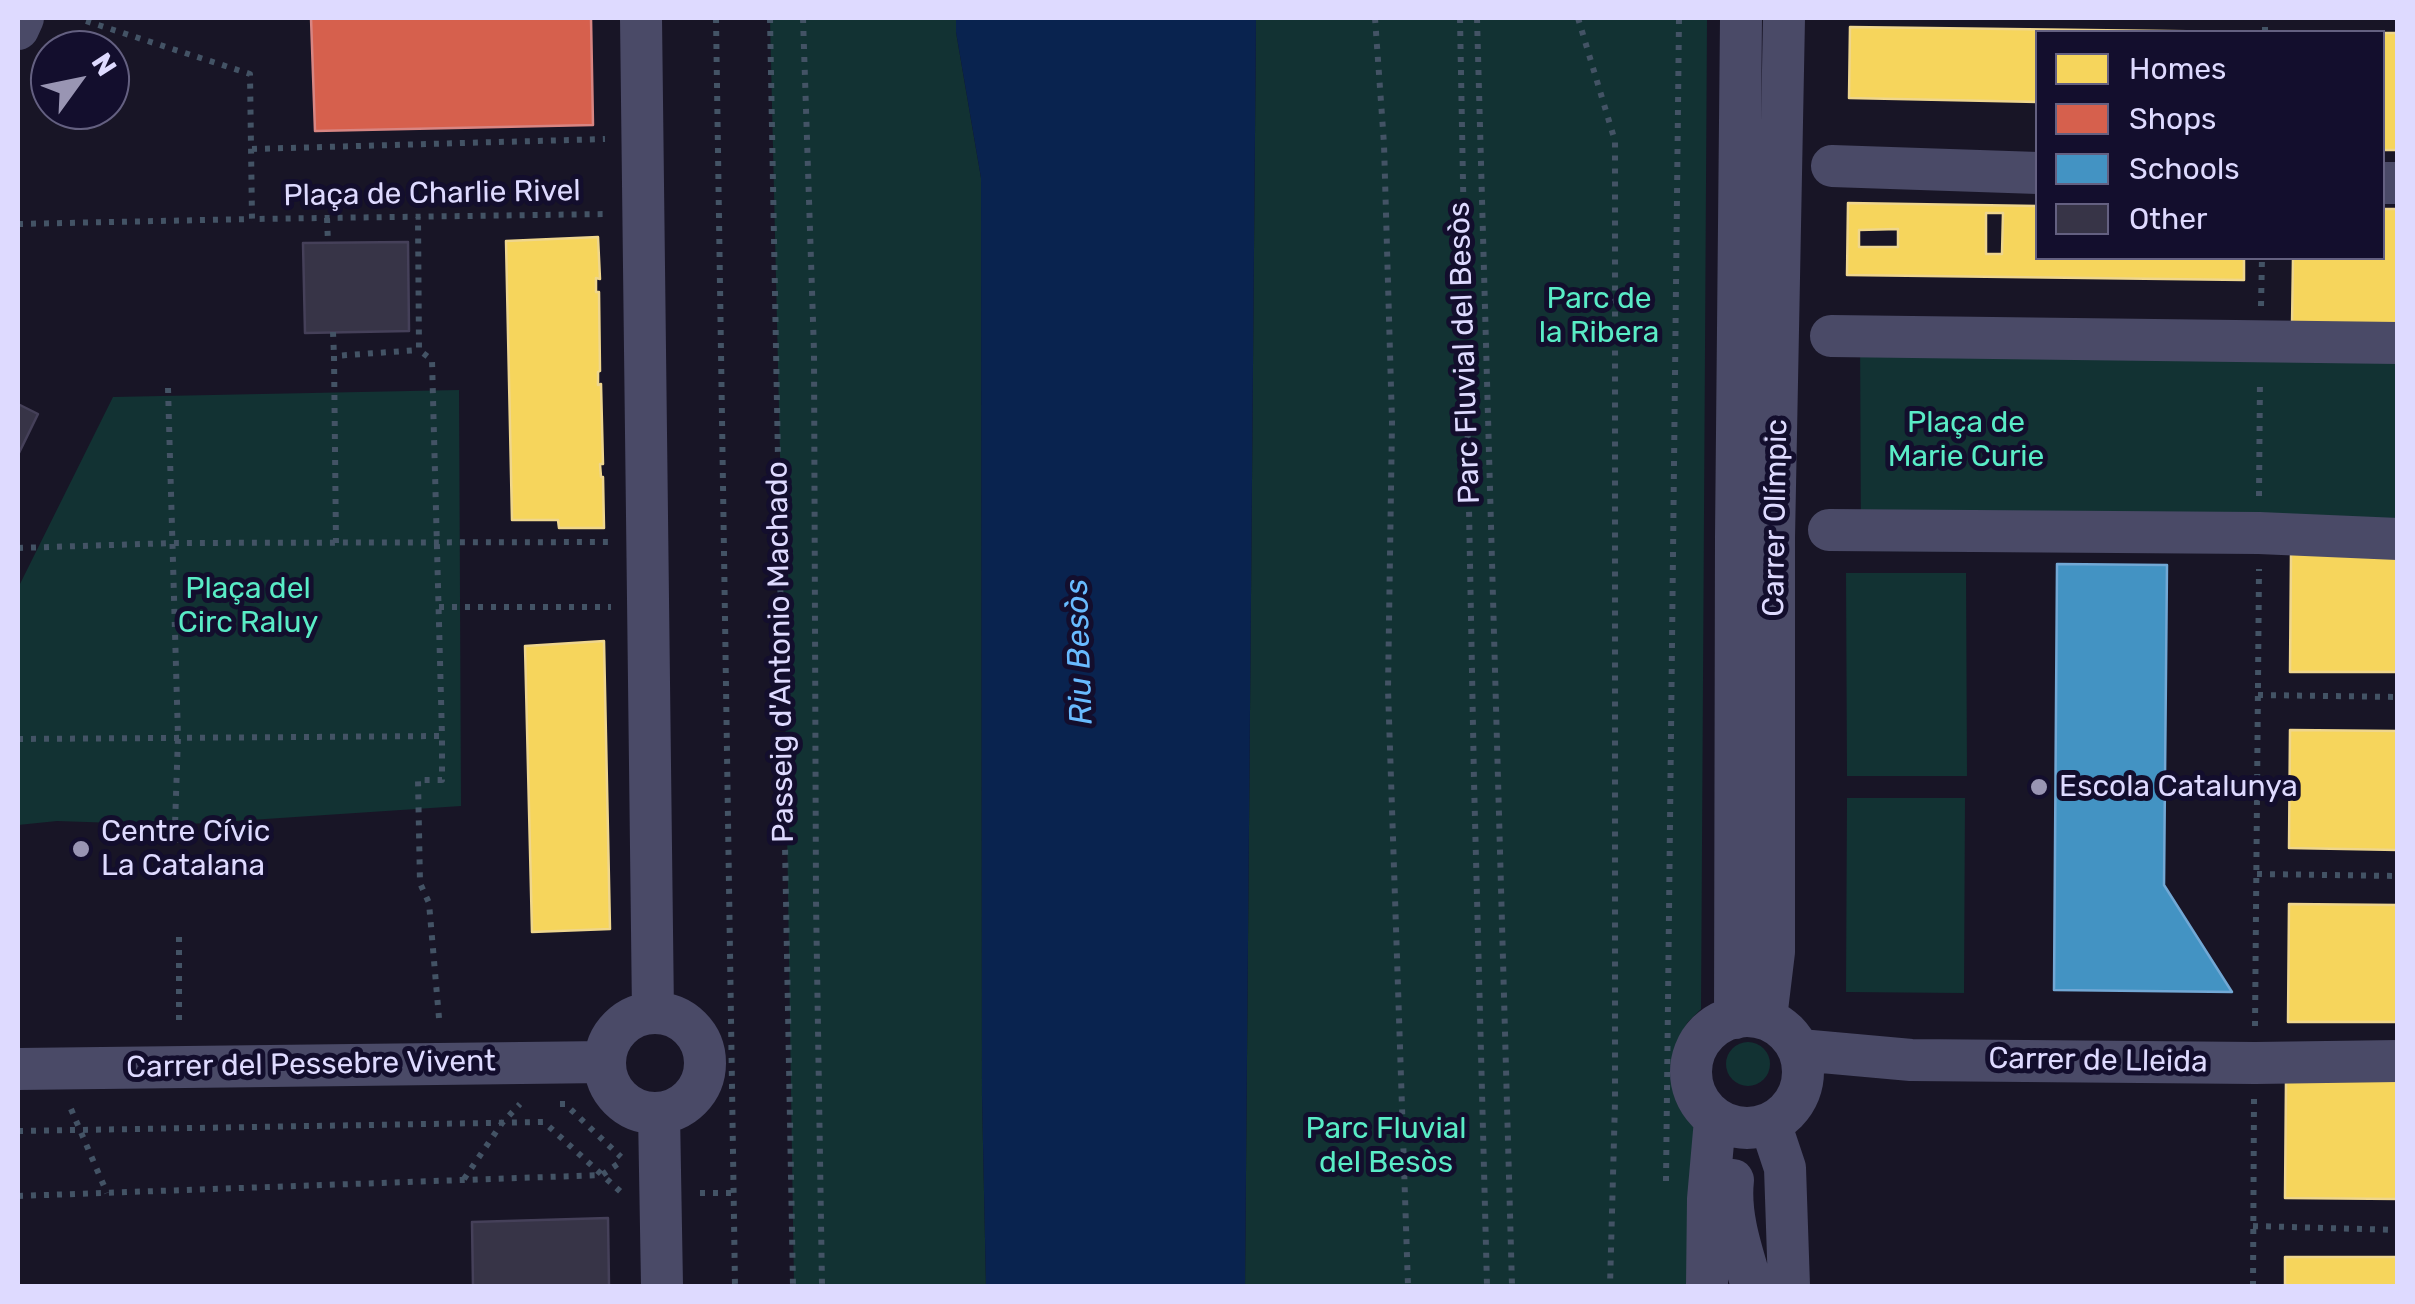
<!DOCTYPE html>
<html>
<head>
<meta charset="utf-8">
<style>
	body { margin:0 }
	#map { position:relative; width:2415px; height:1304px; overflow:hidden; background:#181526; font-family:Rubik,sans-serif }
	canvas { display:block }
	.frame { position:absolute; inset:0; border:20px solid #dedaff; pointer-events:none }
	.legend { position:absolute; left:2035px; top:30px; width:350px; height:230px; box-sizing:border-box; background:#130e2d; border:2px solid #646081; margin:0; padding:12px 18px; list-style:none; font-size:30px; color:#dedaff }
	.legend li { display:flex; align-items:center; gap:20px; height:50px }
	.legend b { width:50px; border:2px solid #646081 }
	.north { position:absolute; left:30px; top:30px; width:100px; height:100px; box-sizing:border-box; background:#130e2d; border:2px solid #646081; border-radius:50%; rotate:57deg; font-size:28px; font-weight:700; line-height:40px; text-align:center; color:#dedaff }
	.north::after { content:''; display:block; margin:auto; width:35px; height:45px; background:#9995b3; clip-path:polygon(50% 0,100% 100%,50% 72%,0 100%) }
</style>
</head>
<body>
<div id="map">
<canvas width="2415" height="1304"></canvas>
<div class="frame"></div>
<ul class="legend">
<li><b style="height:28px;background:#f6d55c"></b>Homes</li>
<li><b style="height:28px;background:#d6604d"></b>Shops</li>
<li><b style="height:28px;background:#4393c3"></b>Schools</li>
<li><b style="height:28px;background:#373447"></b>Other</li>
</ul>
<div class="north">N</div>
</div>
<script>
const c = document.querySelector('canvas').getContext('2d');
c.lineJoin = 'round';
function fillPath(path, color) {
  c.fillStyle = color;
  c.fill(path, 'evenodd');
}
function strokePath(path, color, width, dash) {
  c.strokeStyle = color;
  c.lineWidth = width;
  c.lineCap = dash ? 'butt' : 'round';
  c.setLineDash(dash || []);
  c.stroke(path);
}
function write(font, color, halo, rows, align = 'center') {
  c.font = font + ' Rubik,sans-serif';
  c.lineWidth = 10;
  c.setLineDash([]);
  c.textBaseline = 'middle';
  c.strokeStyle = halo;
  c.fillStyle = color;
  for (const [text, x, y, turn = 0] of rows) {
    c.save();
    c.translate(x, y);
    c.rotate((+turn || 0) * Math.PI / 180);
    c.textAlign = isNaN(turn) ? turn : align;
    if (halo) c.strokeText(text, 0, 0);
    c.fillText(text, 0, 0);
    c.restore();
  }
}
const green = new Path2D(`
	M 770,18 L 956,18 L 956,32 L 981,178 L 982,1096 L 986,1286 L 794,1286 L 784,628 Z
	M 1256,18 L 1707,18 L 1701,1009 L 1687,1023 L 1679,1059 L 1683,1103 L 1696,1131 L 1692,1286 L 1245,1286 Z
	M 1860,327 L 2397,329 L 2397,553 L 1861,551 Z
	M 459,390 L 461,806 L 175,825 L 57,821 L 18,825 L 18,588 L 113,397 Z
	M 1846,573 L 1966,573 L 1967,776 L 1847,776 Z
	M 1847,798 L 1965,798 L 1964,993 L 1846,992 Z
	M1726 1064a22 22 0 1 1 44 0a22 22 0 1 1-44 0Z`);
const water = new Path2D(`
	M 956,18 L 1256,18 L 1245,1286 L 986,1286 L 982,1096 L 981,178 L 956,32 Z`);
const homes = new Path2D(`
	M 1850,27 L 2246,32 L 2038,32 L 2038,102 L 1849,98 Z
	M 2382,33 L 2398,33 L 2398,150 L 2382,150 Z
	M 1848,203 L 2038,206 L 2038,258 L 2244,258 L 2244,280 L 1847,275 ZM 1986,213 L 2003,213 L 2002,254 L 1986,254 ZM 1898,229 L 1898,247 L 1859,247 L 1859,230 Z
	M 2382,209 L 2398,209 L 2398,327 L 2292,326 L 2293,258 L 2382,258 Z
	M 598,237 L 600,279 L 596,278 L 596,292 L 599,292 L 600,371 L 598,372 L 598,385 L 601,384 L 603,464 L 600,464 L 601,477 L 603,477 L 604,528 L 559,528 L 558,520 L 512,520 L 506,241 Z
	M 2291,554 L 2398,554 L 2398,672 L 2290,672 Z
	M 604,641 L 610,929 L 532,932 L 525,646 Z
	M 2290,730 L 2398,731 L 2398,850 L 2289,848 Z
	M 2289,904 L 2398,905 L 2398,1022 L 2288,1022 Z
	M 2286,1080 L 2398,1081 L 2398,1199 L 2285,1198 Z
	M 2285,1257 L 2398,1257 L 2398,1286 L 2285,1286 Z`);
const shops = new Path2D(`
	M 311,18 L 591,18 L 593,125 L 315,131 Z`);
const schools = new Path2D(`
	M 2057,564 L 2167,565 L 2164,885 L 2232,992 L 2054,990 Z`);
const building = new Path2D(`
	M 408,242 L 409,331 L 305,333 L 303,243 Z
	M 18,404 L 38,414 L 18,455 Z
	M 608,1218 L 609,1286 L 473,1286 L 472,1222 Z`);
const path = new Path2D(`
	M 716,18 L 735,1286
	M 770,18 L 793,1286
	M 803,18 L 814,351 L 816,901 L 822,1286
	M 1375,18 L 1384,144 L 1392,422 L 1388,689 L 1408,1286
	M 1460,18 L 1474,781 L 1487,1286
	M 1477,18 L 1512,1286
	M 1578,18 L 1615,141 L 1615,1102 L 1610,1286
	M 86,21 L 250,74 L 252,219 L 608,214
	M 2265,32 L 2265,18
	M 252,149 L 605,139
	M 327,218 L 328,243
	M 18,224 L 252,219
	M 2261,306 L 2262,258
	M 333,332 L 334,356
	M 168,388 L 178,737 L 175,825 L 177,843
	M 2259,496 L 2260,379
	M 336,543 L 334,356 L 419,350
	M 18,548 L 173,543 L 612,542
	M 439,607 L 611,607
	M 2258,695 L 2398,697
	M 18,739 L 442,736 L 432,360 L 419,350 L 418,217
	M 2257,874 L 2398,876
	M 179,937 L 179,1025
	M 439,1018 L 429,903 L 420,883 L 418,780 L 442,780 L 442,736
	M 2255,1026 L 2259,569
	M 560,1104 L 565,1104 L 621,1157
	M 71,1109 L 107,1193
	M 18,1131 L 544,1122 L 622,1193
	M 464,1179 L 502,1123 L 520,1104
	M 1666,1181 L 1679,18
	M 700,1193 L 733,1193
	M 18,1196 L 602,1175 L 622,1161
	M 2253,1226 L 2398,1230
	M 2253,1286 L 2254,1099`);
const minor = new Path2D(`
	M 641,18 L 653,1013
	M 18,29 L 23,18
	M 1832,166 L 2038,173
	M 2382,183 L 2398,183
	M 1831,336 L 2398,343
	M 1829,530 L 2259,533 L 2398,539
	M605 1063a50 50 0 1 1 100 0a50 50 0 1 1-100 0Z
	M1691 1072a56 56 0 1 1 112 0a56 56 0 1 1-112 0Z
	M 1735,1018 L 1736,536 L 1741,18
	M 1766,1018 L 1774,952 L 1774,538 L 1784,18
	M 1800,1050 L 1911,1060 L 2255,1063 L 2398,1061
	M 18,1069 L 605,1062
	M 659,1113 L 662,1286
	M 1770,1123 L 1785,1168 L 1789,1286
	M 1733,1180 C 1729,1216 1742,1252 1752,1286
	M 1707,1286 L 1708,1199 L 1715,1120`);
const markers = [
	[2039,787,10,"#9995b3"],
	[81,849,10,"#9995b3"]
];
const streetNames = [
	["Plaça de Charlie Rivel",432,194,-1],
	["Parc Fluvial del Besòs",1465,353,-92],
	["Carrer Olímpic",1776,518,-89],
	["Passeig d'Antonio Machado",781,652,-91],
	["Carrer de Lleida",2098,1061,1],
	["Carrer del Pessebre Vivent",311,1065,-1]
];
const parkNames = [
	["Parc de",1599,299],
	["la Ribera",1599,333],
	["Plaça de",1966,423],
	["Marie Curie",1966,457],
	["Plaça del",248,589],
	["Circ Raluy",248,623],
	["Parc Fluvial",1386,1129],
	["del Besòs",1386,1163]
];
const poiNames = [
	["Escola Catalunya",2059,787],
	["Centre Cívic",101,832],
	["La Catalana",101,866]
];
const waterNames = [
	["Riu Besòs",1080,652,-92]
];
fillPath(green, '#123233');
fillPath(water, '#09234f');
fillPath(homes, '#f6d55c');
strokePath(homes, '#efd68d', 2.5);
fillPath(shops, '#d6604d');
strokePath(shops, '#d88582', 2.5);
fillPath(schools, '#4393c3');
strokePath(schools, '#72a8d5', 2.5);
fillPath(building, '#373447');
strokePath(building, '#454059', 2.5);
strokePath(path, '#435365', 6, [5, 8]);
strokePath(minor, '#4a4a67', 42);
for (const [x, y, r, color] of markers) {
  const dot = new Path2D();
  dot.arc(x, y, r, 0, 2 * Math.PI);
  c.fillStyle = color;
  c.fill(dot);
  strokePath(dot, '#130e2d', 4);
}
write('30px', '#dedaff', '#130e2d', streetNames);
write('30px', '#59ecc6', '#130e2d', parkNames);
write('30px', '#dedaff', '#130e2d', poiNames, 'left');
write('italic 32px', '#68bbff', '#130e2d', waterNames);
</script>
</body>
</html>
